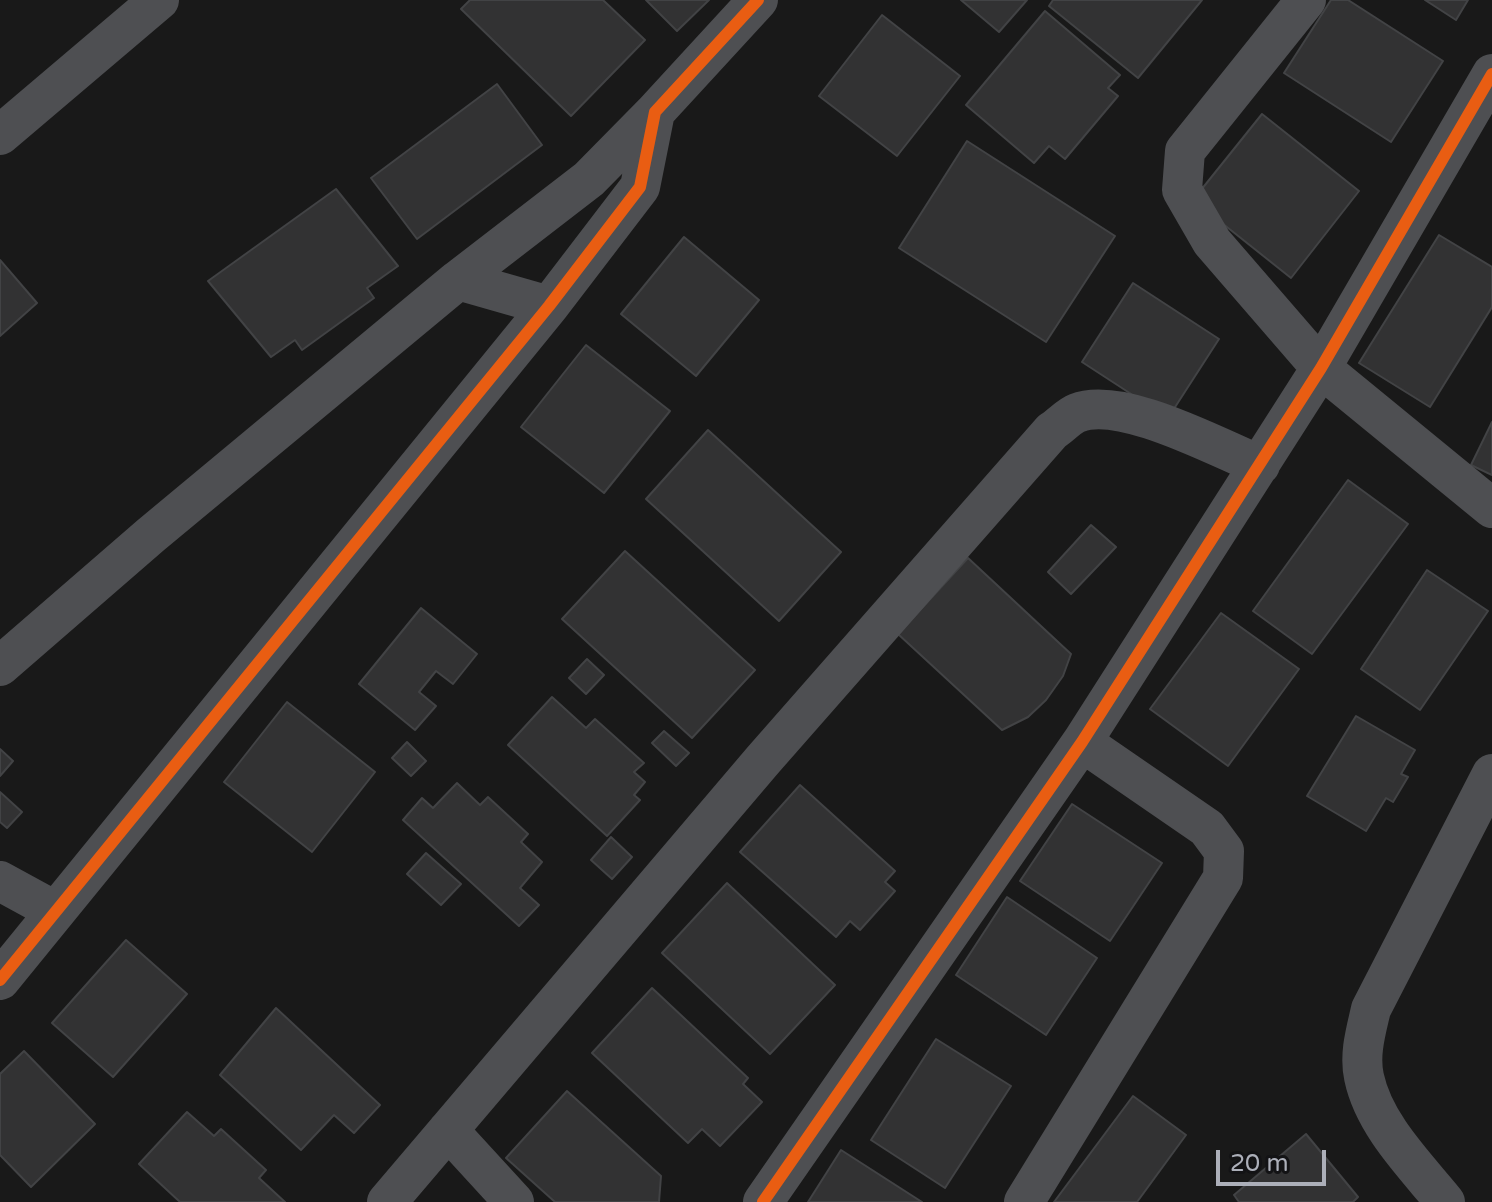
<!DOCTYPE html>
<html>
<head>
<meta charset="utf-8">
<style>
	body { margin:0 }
	#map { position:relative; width:1492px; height:1202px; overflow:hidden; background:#191919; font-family:"Varela Round",sans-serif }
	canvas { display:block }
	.scale { position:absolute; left:1216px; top:1150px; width:110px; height:36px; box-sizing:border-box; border:4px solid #acafb9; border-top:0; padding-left:10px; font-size:24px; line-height:28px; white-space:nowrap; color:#acafb9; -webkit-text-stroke:6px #131315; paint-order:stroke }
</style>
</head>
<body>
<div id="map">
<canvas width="1492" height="1202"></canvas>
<div class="scale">20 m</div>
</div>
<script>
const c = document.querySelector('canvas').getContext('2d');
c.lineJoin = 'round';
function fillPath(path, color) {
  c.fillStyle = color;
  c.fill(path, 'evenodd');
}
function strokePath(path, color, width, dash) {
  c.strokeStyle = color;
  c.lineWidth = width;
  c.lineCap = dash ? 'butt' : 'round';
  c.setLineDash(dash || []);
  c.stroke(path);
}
const building = new Path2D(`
	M 470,0 L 603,0 L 645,40 L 571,116 L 461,9 Z
	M 646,0 L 709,0 L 677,31 Z
	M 961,0 L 1027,0 L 999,32 Z
	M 1053,0 L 1202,0 L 1138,78 L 1049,6 Z
	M 1331,0 L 1348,0 L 1443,61 L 1391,142 L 1284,73 Z
	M 1425,0 L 1468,0 L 1456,20 Z
	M 1045,11 L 1120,75 L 1108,88 L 1118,96 L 1065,159 L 1049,146 L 1034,163 L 966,105 Z
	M 882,15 L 960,76 L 897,156 L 819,96 Z
	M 497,84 L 542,145 L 417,239 L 371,178 Z
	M 1262,114 L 1359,191 L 1291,278 L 1193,200 Z
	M 967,141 L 1115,236 L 1046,342 L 899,248 Z
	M 336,189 L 398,266 L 367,288 L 374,298 L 302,350 L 295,340 L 271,357 L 208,281 Z
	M 1439,235 L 1492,267 L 1492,307 L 1430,407 L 1359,363 Z
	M 684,237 L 759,300 L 696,376 L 621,314 Z
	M 0,260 L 37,303 L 0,336 Z
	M 1133,283 L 1219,339 L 1168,418 L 1082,362 Z
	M 586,345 L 670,411 L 604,493 L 521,427 Z
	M 1492,422 L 1492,475 L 1471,465 Z
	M 708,430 L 841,552 L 779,621 L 646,499 Z
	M 1348,480 L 1408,524 L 1312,654 L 1253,611 Z
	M 1091,525 L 1116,547 L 1071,594 L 1048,572 Z
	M 625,551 L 755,670 L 692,738 L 562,619 Z
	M 968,558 L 1071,654 L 1063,676 L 1046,700 L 1028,717 L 1002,730 L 898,634 Z
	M 1427,570 L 1488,611 L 1420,710 L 1361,669 Z
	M 421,608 L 477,654 L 453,684 L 436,671 L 419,692 L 436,706 L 415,730 L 359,684 Z
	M 1221,613 L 1299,669 L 1228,766 L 1150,709 Z
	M 587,659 L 604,675 L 586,694 L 569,678 Z
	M 552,697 L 586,728 L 595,719 L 644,763 L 634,772 L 645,782 L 634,795 L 640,800 L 607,836 L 508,745 Z
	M 287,702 L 375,772 L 312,852 L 224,782 Z
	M 1356,716 L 1415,750 L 1401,774 L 1408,777 L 1393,802 L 1386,798 L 1366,831 L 1307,796 Z
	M 664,731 L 689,753 L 676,766 L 652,743 Z
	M 407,742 L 426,761 L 411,776 L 392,758 Z
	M 0,749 L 13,761 L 0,776 Z
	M 457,783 L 480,805 L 488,797 L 528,834 L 521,842 L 542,862 L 520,888 L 539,905 L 519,926 L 403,820 L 422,798 L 433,808 Z
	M 800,785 L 895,871 L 885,882 L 895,891 L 860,930 L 850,921 L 836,937 L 740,852 Z
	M 0,792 L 22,812 L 7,828 L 0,822 Z
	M 1072,804 L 1162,863 L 1110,941 L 1020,881 Z
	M 611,837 L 632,857 L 612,879 L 591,860 Z
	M 426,853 L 461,884 L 441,905 L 407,874 Z
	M 727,883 L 835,985 L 770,1054 L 662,953 Z
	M 1007,897 L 1097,958 L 1046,1035 L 956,975 Z
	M 126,940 L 187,994 L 113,1077 L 52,1023 Z
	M 652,988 L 748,1078 L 743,1084 L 762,1102 L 720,1146 L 702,1129 L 688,1143 L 592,1053 Z
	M 276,1008 L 380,1105 L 354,1133 L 334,1115 L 301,1150 L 220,1075 Z
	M 936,1039 L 1011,1086 L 945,1188 L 871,1140 Z
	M 24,1051 L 95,1124 L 31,1187 L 0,1155 L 0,1074 Z
	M 567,1091 L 661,1176 L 659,1202 L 555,1202 L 506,1158 Z
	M 1133,1096 L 1186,1135 L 1137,1202 L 1054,1202 Z
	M 187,1112 L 214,1136 L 221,1129 L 266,1170 L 259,1178 L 285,1202 L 180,1202 L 139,1164 Z
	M 1306,1134 L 1358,1197 L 1353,1202 L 1239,1202 L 1234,1195 Z
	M 841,1150 L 922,1202 L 808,1202 Z`);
const minor = new Path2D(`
	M 1306,0 L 1185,151 L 1182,190 L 1212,242 L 1321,368 L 1492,508
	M 0,135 L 159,0
	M 458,280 L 549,306
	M 0,666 L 151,535 L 458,280 L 589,179 L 655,112
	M 0,881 L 55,911
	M 0,980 L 549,306 L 640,187 L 655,112 L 758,0
	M 448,1130 L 514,1202
	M 387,1202 L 763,760 L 1052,431 C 1060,426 1069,416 1077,413 C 1121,395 1218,448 1260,465
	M 763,1202 L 1082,742 L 1321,368 L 1492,74
	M 1024,1202 L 1223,878 L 1224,851 L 1207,828 L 1082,742
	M 1445,1202 C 1415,1165 1374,1125 1364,1077 C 1359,1054 1366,1031 1371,1009 L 1492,774`);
const cycleway = new Path2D(`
	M 0,980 L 549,306 L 640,187 L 655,112 L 758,0
	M 763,1202 L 1082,742 L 1321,368 L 1492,74`);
fillPath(building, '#323233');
strokePath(building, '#424345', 2);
strokePath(minor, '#4e4f52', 40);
strokePath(cycleway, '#e95d12', 12);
</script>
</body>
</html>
